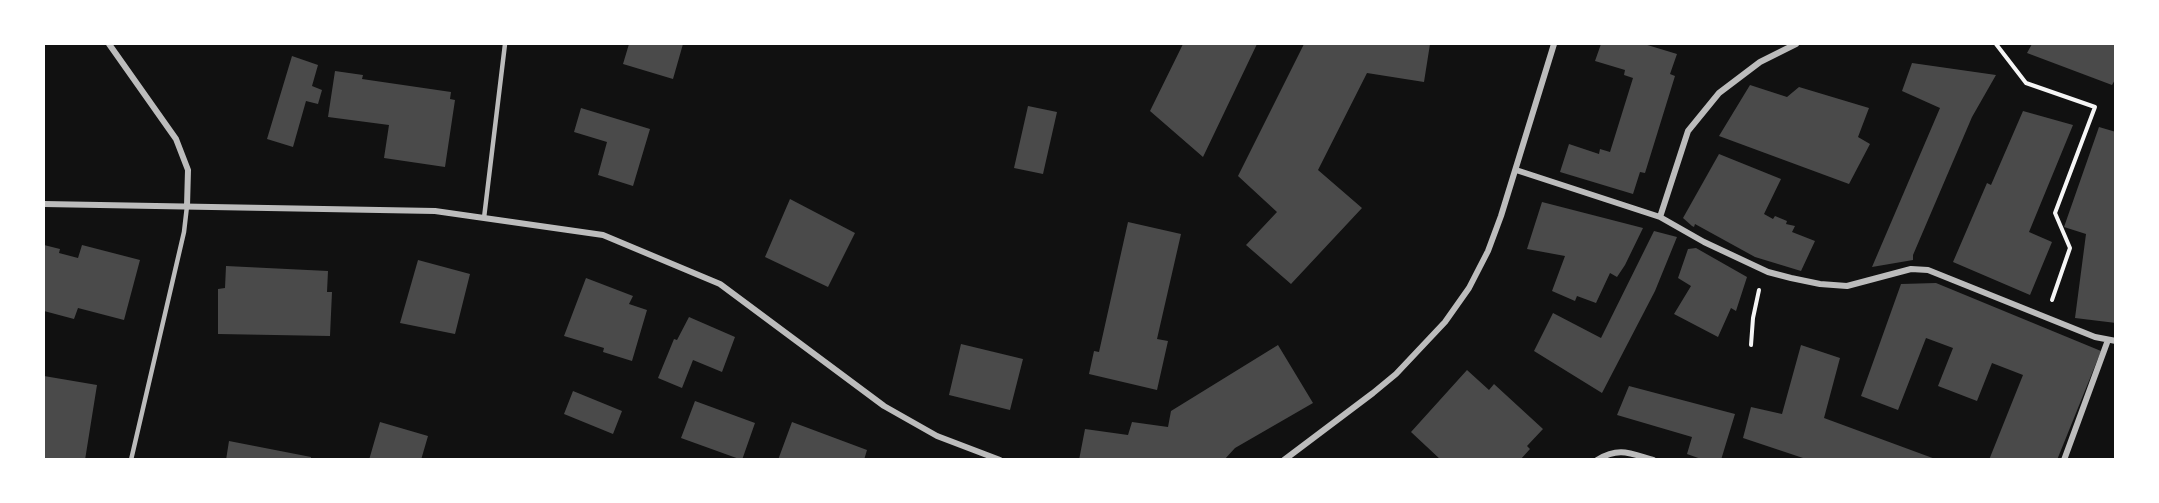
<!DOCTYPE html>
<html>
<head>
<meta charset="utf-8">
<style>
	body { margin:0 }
	#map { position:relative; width:2159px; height:503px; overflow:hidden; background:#111; font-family:Karla,sans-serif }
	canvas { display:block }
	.frame { position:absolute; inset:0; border:45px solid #fff; pointer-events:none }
</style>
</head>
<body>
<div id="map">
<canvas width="2159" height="503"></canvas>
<div class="frame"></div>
</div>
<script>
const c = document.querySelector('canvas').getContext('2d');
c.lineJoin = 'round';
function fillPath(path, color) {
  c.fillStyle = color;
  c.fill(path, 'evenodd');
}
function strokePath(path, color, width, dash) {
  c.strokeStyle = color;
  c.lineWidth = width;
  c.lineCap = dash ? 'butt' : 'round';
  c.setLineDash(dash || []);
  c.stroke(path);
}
const building = new Path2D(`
	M 629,44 L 683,44 L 673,79 L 623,64 Z
	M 1183,44 L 1257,44 L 1203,157 L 1150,111 Z
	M 1304,44 L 1430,44 L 1424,82 L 1367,73 L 1318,170 L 1362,208 L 1291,284 L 1246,245 L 1277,212 L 1238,176 Z
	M 1601,44 L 1644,44 L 1677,54 L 1670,74 L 1675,76 L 1645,173 L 1640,172 L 1633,194 L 1560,172 L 1569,144 L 1599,154 L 1600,149 L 1610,152 L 1633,78 L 1624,75 L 1625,70 L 1595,61 Z
	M 2032,44 L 2114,44 L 2116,78 L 2112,85 L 2027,53 Z
	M 292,56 L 318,65 L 312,86 L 322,90 L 318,104 L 306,101 L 293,147 L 267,139 Z
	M 1912,63 L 1996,75 L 1972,117 L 1913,255 L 1913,260 L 1872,267 L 1940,108 L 1902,91 Z
	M 335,71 L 363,75 L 362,79 L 451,92 L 450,99 L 455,100 L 445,167 L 384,158 L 389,125 L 328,117 Z
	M 1750,85 L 1787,97 L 1799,87 L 1869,108 L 1858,137 L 1870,144 L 1849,184 L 1719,136 Z
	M 1028,106 L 1057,112 L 1043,174 L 1014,168 Z
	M 581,108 L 650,129 L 633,186 L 598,175 L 607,142 L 574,132 Z
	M 2023,111 L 2073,125 L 2029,232 L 2052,242 L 2030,295 L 1953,262 L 1987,183 L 1991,185 Z
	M 2099,127 L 2116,132 L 2116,323 L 2075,318 L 2086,234 L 2064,227 Z
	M 1719,154 L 1781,179 L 1764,214 L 1773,219 L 1775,216 L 1787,221 L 1786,224 L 1795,226 L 1792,232 L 1815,241 L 1801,271 L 1755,257 L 1695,224 L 1694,227 L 1692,226 L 1683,218 Z
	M 790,199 L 855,233 L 828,287 L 765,257 Z
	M 1542,202 L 1643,228 L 1625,265 L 1617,277 L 1610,273 L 1596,303 L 1577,296 L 1575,301 L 1552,291 L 1565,256 L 1527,249 Z
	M 1128,222 L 1181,234 L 1157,339 L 1168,341 L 1157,390 L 1089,374 L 1094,351 L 1099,352 Z
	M 1654,231 L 1677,237 L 1655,291 L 1602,393 L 1534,351 L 1553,313 L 1601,338 Z
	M 44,245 L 60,249 L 59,253 L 78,258 L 82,245 L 140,260 L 124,320 L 78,308 L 74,319 L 44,311 Z
	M 1696,248 L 1747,277 L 1736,311 L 1731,308 L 1718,337 L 1674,314 L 1691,286 L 1678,278 L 1688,249 Z
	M 418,260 L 470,274 L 455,334 L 400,323 Z
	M 226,266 L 328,271 L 327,292 L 332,292 L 330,336 L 218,334 L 218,289 L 225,288 Z
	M 586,278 L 633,296 L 629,304 L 647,310 L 632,361 L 603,352 L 604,348 L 564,336 Z
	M 1936,283 L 2101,351 L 2057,460 L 1989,460 L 2023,375 L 1992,363 L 1977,401 L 1938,386 L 1953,348 L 1926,338 L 1898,410 L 1861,396 L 1901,284 Z
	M 689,317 L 735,337 L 722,372 L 693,360 L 682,388 L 658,378 L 674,339 L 677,340 Z
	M 961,344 L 1023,359 L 1010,410 L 949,395 Z
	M 1278,345 L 1313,403 L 1235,448 L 1224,460 L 1079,460 L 1085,429 L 1128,435 L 1132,422 L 1168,427 L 1171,411 Z
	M 1801,345 L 1840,358 L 1824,418 L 1938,460 L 1809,460 L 1743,438 L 1751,407 L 1782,414 Z
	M 1467,370 L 1489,390 L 1494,384 L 1543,429 L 1527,446 L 1530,449 L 1520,460 L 1441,460 L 1411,432 Z
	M 44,376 L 97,385 L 85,460 L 44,460 Z
	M 1629,386 L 1735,414 L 1721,460 L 1704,460 L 1687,454 L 1692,437 L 1617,415 Z
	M 573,391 L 622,411 L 613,434 L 564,414 Z
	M 695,401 L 755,423 L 742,460 L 681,438 Z
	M 380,422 L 428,436 L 421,460 L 369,460 Z
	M 792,422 L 867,450 L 864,460 L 778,460 Z
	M 229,441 L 311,457 L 311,460 L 226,460 Z`);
const path = new Path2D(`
	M 1996,44 L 2026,83 L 2095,107 L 2055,213 L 2070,248 L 2052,300
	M 1751,345 L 1753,318 L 1759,290`);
const service = new Path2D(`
	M 484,218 L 505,44
	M 131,460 L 184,232 L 187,206`);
const minor = new Path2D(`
	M 109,44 L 176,139 L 188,170 L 187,206
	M 1516,170 L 1660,217 L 1704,242 L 1768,272 L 1791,278 L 1820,284 L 1847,286 L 1911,269 L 1928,270 L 2095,337 L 2116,341
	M 44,204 L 435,211 L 603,235 L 720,284 L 884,406 L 937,436 L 1000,460
	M 1660,217 L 1688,131 L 1719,93 L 1760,62 L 1796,44
	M 1284,460 L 1373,393 L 1396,374 L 1445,322 L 1469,288 L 1488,251 L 1501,216 L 1554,44
	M 1597,460 C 1619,447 1629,453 1653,460
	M 2064,460 L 2108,340`);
fillPath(building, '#4a4a4a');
strokePath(path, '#f5f5f5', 4);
strokePath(service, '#bcbcbc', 4.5);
strokePath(minor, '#bcbcbc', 6);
</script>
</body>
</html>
